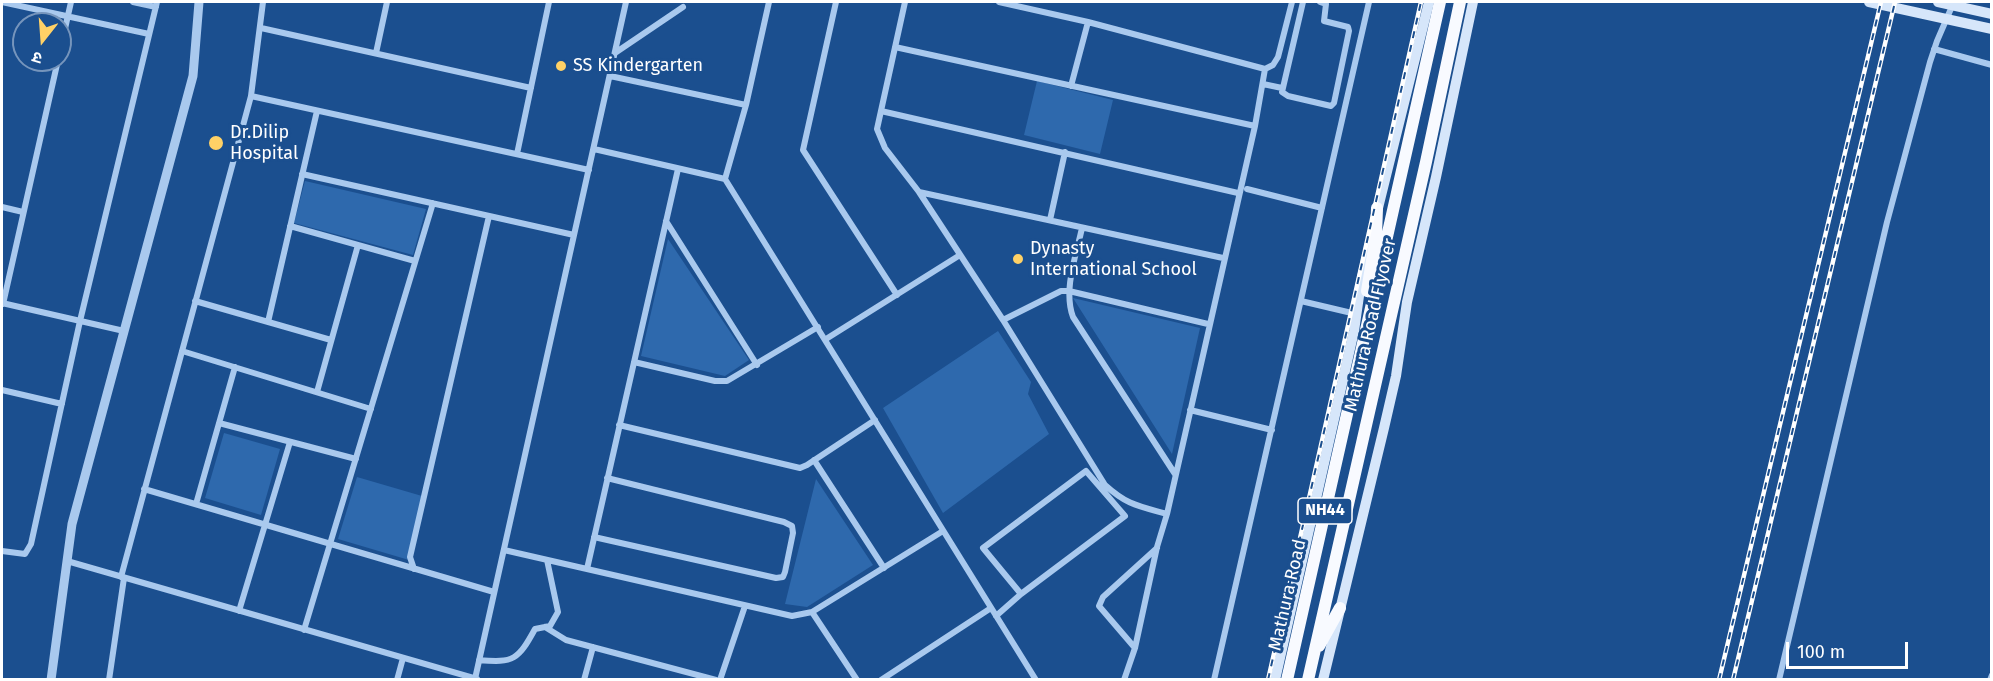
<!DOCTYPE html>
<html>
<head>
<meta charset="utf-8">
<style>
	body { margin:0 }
	#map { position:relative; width:1993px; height:681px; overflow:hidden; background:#1b4f8f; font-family:"Fira Sans","Noto Sans Devanagari",sans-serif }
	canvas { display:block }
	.frame { position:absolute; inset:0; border:3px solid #fff; pointer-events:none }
	.north { position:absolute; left:12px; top:12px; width:60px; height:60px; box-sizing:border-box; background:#1b4f8f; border:2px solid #7695bc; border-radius:50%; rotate:197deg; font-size:16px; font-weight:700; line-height:24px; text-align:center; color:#fff }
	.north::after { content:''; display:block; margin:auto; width:21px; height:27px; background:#ffd166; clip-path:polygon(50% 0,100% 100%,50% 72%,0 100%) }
	.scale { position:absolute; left:1786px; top:642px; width:122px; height:27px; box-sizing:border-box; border:3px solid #fff; border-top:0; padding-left:8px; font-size:18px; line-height:21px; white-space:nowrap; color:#fff; -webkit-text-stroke:4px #1b4f8f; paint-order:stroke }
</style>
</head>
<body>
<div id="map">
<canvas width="1993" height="681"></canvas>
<div class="frame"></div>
<div class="north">उ</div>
<div class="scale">100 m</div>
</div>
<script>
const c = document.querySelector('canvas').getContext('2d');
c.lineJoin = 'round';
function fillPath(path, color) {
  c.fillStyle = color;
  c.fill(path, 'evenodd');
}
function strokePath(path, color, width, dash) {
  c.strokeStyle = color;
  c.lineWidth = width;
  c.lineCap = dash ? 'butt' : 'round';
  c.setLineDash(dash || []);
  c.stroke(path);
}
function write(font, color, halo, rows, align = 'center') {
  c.font = font + ' "Fira Sans",sans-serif';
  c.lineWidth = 6;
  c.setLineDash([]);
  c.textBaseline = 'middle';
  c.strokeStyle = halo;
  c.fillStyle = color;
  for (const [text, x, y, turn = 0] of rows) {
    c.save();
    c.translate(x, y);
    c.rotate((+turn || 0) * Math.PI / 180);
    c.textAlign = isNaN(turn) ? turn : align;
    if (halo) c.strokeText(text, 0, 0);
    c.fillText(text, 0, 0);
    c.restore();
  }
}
const green = new Path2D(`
	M 1037,81 L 1113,100 L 1100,154 L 1024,135 Z
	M 305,181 L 426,209 L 413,255 L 294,223 Z
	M 668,239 L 749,360 L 725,376 L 641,356 Z
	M 1073,298 L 1200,328 L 1172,454 Z
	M 998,331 L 1031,382 L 1028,394 L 1049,434 L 943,513 L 883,408 Z
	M 224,433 L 280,449 L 261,515 L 205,498 Z
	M 357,477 L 422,496 L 409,560 L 338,539 Z
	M 816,479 L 873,565 L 807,607 L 785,604 Z`);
const minor = new Path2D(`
	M 2,2 L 149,34
	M 133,2 L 156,7
	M 836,2 L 803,150 L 897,295
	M 905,2 L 877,129 L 885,148 L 919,192 L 1003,320 L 1105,485 C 1127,505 1138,506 1167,514
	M 999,2 L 1088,22 L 1265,69 L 1273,65 L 1278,57 L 1292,2
	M 1303,2 L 1282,92 L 1288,96 L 1331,106 L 1334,103 L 1349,31 L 1348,27 L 1324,21 L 1326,4 L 1320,2
	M 261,28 L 531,88
	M 895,47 L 1255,126
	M 1934,49 L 1992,65
	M 60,51 L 71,2
	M 376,53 L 387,2
	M 615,53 L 683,7
	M 610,76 L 746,105
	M 1263,84 L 1282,88
	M 1071,86 L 1088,22
	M 251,96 L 589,170
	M 881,111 L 1238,193
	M 594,149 L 725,179 L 1036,680
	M 517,154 L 549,2
	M 302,174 L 574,235
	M 725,179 L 746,105 L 769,2
	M 1247,189 L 1322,208
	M 919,192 L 1223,258
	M 2,207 L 23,212
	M 1050,220 L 1065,152
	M 666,221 L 757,365
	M 290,226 L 415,261
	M 1082,228 C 1076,256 1063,290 1073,317 L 1175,474
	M 195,301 L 331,340
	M 1301,301 L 1356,314
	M 2,303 L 124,331
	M 3,304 L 58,60
	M 1003,320 L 1061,291 L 1069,291 L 1208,324
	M 268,322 L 317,111
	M 826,339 L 960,255
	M 182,351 L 371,409
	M 634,362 L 715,381 L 727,381 L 818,327
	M 2,390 L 62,404
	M 317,392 L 358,245
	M 1190,410 L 1272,430
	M 219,423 L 356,459
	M 619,425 L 800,468 L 807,465 L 875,420
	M 814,460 L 884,568
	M 144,489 L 494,592
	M 196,504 L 235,367
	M 594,537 L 776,578 L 783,577 L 785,572 L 793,533 L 792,526 L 784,522 L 607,478
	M 504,550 L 792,616 L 812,612 L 943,531
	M 2,551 L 25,554 L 31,544 L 80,321 L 157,2
	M 67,561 L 477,679
	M 414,569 L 410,557 L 489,216
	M 587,569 L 678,169
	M 121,577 L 251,96 L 263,2
	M 239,611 L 290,442
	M 812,612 L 857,680
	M 996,616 L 1021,594 L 1125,516 L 1086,471 L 983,548 L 1021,594
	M 545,627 L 566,640 L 716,680
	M 304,630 L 433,203
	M 1135,648 L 1099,606 L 1103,597 L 1157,548
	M 479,660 C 514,663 518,660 535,629 L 550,626 L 558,612 L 547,560
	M 475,679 L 626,2
	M 109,680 L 124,578
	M 397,680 L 403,658
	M 584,680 L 593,647
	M 720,680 L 745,606
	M 881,680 L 991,608
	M 1124,680 L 1135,648 L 1157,547 L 1167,514 L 1255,126 L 1265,69
	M 1214,680 L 1369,2
	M 1779,680 L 1887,222 L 1930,62 L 1937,41 L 1953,4
	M 1990,680 L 1992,675`);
const tertiary = new Path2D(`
	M 51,680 L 72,524 L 193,76 L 199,2`);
const secondary = new Path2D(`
	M 1869,2 L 1992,29
	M 1938,2 L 1992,14
	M 1376,216 L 1429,2
	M 1275,680 L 1354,331 L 1361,282 L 1370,243
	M 1323,680 L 1384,428 L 1396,376 L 1407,302 L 1436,177 L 1473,2`);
const trunk = new Path2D(`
	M 1367,291 L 1376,236 L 1377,208
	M 1319,646 L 1340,608
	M 1287,680 L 1440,2
	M 1308,680 L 1426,162 L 1460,2`);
const rail = new Path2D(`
	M 1268,680 L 1421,2
	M 1719,680 L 1881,2
	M 1733,680 L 1895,2`);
const markers = [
	[561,66,6,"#ffd166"],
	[216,143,8,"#ffd166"],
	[1018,259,6,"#ffd166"]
];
const shields = [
	[1325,511,54]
];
const shieldNames = [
	["NH44",1325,511]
];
const poiNames = [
	["SS Kindergarten",573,66],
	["Dr.Dilip",230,133],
	["Hospital",230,154],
	["Dynasty",1030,249],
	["International School",1030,270]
];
const streetNames = [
	["Mathura Road Flyover",1371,325,-77],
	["Mathura Road",1288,595,-77]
];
fillPath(green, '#2e69ad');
strokePath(minor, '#a9c9ee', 6);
strokePath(tertiary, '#a9c9ee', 9);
strokePath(secondary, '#d6e6fa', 10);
strokePath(trunk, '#f8faff', 12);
strokePath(rail, '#fff', 4.5);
strokePath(rail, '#1b4f8f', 2, [7]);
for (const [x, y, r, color] of markers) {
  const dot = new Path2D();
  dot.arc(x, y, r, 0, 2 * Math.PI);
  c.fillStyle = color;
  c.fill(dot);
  strokePath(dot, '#1b4f8f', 2);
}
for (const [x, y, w] of shields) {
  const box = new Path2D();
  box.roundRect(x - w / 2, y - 13, w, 26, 4.5);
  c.fillStyle = '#1b4f8f';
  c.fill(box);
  strokePath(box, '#fff', 1.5);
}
write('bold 16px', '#fff', null, shieldNames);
write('18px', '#fff', '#1b4f8f', poiNames, 'left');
write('18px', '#fff', '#1b4f8f', streetNames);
</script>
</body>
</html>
